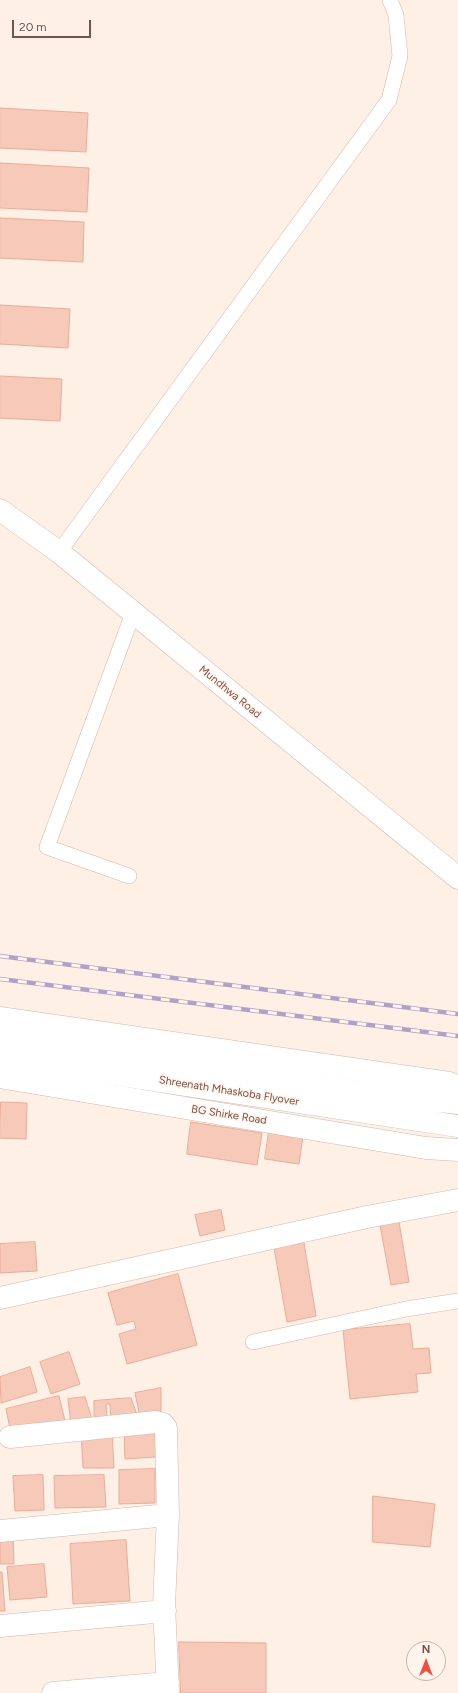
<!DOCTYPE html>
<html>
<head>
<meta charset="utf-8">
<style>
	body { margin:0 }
	#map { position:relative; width:458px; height:1693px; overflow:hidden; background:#fef0e4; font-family:Figtree,sans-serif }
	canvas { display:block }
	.north { position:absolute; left:406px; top:1641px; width:40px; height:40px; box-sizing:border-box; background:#fff5ec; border:1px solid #c9b4aa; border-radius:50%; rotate:0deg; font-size:11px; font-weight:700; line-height:16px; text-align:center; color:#795247 }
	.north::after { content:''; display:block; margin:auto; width:14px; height:18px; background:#f14e3f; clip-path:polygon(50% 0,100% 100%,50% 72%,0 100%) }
	.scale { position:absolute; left:12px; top:20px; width:79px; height:18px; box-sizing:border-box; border:2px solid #795247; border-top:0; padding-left:5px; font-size:12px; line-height:14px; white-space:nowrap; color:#795247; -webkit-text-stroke:3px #fff5ec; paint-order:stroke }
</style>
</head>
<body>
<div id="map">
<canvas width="458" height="1693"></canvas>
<div class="north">N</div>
<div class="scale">20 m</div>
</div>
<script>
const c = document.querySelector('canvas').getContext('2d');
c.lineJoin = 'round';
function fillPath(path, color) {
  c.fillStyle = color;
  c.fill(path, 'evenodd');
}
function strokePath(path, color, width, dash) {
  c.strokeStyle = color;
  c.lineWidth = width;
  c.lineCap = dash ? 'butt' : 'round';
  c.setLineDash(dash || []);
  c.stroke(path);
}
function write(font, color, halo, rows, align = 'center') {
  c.font = font + ' Figtree,sans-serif';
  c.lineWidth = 3;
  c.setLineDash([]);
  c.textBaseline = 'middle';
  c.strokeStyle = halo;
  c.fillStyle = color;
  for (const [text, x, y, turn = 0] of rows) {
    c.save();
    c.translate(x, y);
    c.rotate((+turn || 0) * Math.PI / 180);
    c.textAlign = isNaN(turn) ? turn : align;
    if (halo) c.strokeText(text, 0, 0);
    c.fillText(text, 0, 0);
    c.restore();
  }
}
const building = new Path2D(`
	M 0,108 L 88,113 L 86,152 L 0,148 Z
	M 0,163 L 89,168 L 87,212 L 0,208 Z
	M 0,218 L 84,222 L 83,262 L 0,258 Z
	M 0,305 L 70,309 L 68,348 L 0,344 Z
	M 0,376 L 62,379 L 60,421 L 0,418 Z
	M 1,1102 L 27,1103 L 26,1139 L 0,1138 Z
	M 191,1122 L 262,1133 L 257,1165 L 187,1154 Z
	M 270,1124 L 304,1129 L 299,1164 L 265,1159 Z
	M 221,1210 L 225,1230 L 200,1236 L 195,1215 Z
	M 399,1222 L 409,1282 L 391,1285 L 380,1225 Z
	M 35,1242 L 37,1271 L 0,1273 L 0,1244 Z
	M 304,1243 L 316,1316 L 287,1322 L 274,1248 Z
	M 178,1274 L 197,1345 L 127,1364 L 119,1334 L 136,1329 L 134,1321 L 117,1325 L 108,1293 Z
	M 410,1324 L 413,1349 L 429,1348 L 431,1373 L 416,1374 L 418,1392 L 350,1399 L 343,1330 Z
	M 69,1352 L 80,1384 L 51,1394 L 40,1362 Z
	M 30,1367 L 37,1392 L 1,1403 L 0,1377 Z
	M 161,1388 L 161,1418 L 141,1422 L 135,1393 Z
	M 59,1396 L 65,1421 L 11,1433 L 6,1409 Z
	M 85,1397 L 92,1419 L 71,1424 L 68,1399 Z
	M 131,1398 L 139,1420 L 111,1422 L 110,1404 L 106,1404 L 107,1422 L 94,1423 L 94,1401 Z
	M 155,1425 L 156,1457 L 125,1459 L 124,1427 Z
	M 112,1431 L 114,1468 L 83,1468 L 81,1432 Z
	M 155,1469 L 155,1503 L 119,1504 L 119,1470 Z
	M 43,1475 L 44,1510 L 15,1511 L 13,1476 Z
	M 104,1475 L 106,1507 L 55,1508 L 54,1476 Z
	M 373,1496 L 435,1504 L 430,1547 L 373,1542 Z
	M 13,1536 L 14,1564 L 0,1564 L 0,1537 Z
	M 126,1540 L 130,1601 L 73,1604 L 70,1544 Z
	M 44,1564 L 47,1597 L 10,1600 L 7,1567 Z
	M 0,1572 L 2,1572 L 5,1611 L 0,1611 Z
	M 179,1642 L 266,1643 L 266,1693 L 181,1693 Z`);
const service = new Path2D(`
	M 59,552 L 389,100 L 400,56 L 396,15 L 390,0
	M 129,876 L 47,847 L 133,613
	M 253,1342 L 406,1309 L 458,1301`);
const minor = new Path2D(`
	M 0,1298 L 367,1217 L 458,1200
	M 10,1437 L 156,1422 L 163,1424 L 166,1428 L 168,1515 L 164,1605 L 168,1693
	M 0,1531 L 168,1515
	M 0,1626 L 165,1611
	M 53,1693 L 168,1683`);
const tertiary = new Path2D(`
	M 0,1018 L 449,1083 L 458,1086
	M 0,1077 L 426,1148 L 458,1150`);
const secondary = new Path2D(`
	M 0,510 L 59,552 L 458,878
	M 0,1039 L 352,1091 L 458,1103
	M 0,1057 L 458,1126`);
const rail = new Path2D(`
	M 0,956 L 458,1014
	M 0,979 L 458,1036`);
const streetNames = [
	["Mundhwa Road",230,692,39],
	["Shreenath Mhaskoba Flyover",229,1091,9],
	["BG Shirke Road",229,1115,9]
];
fillPath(building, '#f6c9b9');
strokePath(building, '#eaac98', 1);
strokePath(service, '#d3b8ab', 16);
strokePath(minor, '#d3b8ab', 23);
strokePath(tertiary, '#d3b8ab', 23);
strokePath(secondary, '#d6b7a9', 23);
strokePath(service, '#fff', 15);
strokePath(minor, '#fff', 22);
strokePath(tertiary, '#fff', 22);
strokePath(secondary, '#fff', 22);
strokePath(rail, '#b1a1c9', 4.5);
strokePath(rail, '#fff5ec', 3, [9]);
write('11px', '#795247', '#fff5ec', streetNames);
</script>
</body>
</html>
